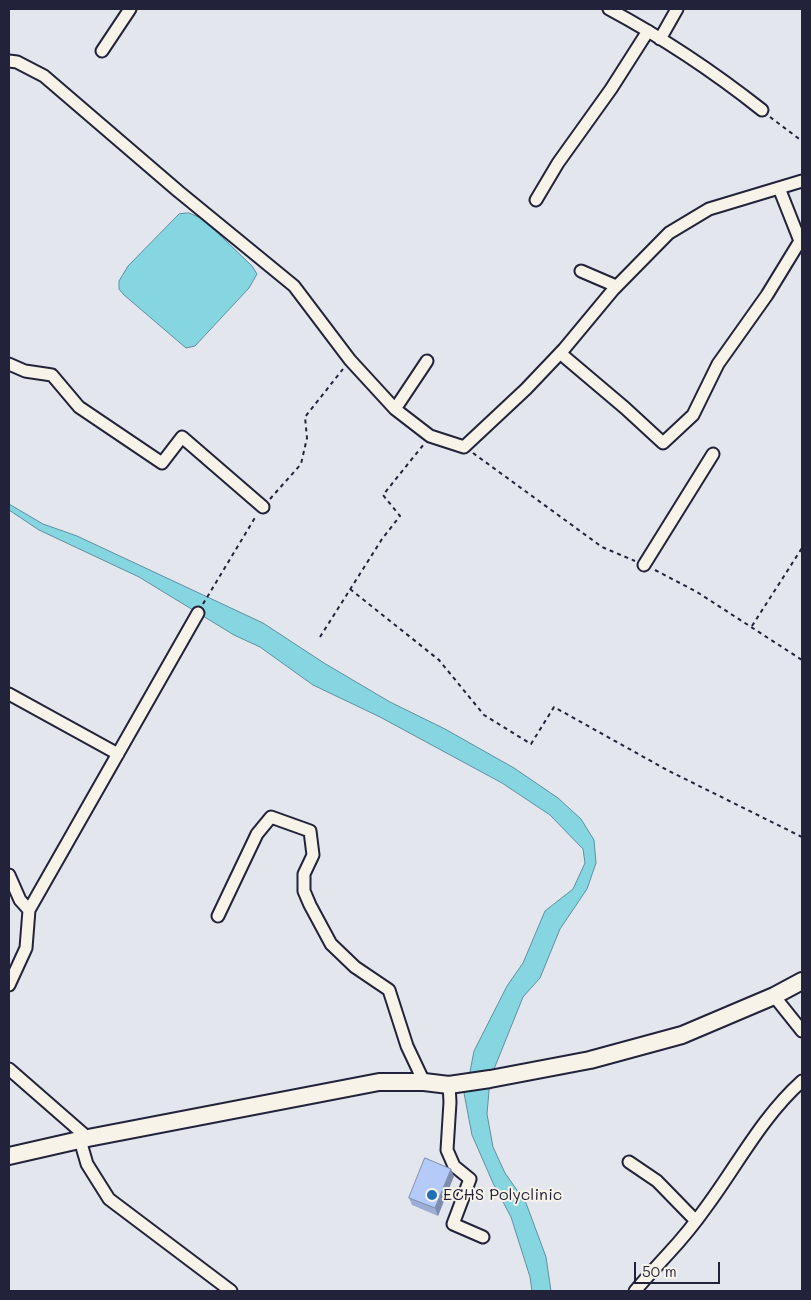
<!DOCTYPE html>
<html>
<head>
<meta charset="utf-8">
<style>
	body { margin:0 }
	#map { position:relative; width:811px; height:1300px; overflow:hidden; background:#e3e7ed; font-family:Mali,sans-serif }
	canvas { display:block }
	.frame { position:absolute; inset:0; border:10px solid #22223b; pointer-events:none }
	.scale { position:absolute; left:634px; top:1262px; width:86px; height:22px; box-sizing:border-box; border:2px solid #22223b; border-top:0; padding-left:6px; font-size:15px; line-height:18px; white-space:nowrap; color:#22223b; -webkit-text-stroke:4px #f7f3e8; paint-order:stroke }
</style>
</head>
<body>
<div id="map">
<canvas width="811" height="1300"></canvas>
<div class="frame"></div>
<div class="scale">50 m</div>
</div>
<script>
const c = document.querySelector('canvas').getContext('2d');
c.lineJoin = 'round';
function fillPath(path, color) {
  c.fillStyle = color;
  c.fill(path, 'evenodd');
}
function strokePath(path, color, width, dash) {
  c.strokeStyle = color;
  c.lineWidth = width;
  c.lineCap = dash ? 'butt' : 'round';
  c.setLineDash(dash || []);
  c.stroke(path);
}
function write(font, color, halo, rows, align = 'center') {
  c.font = font + ' Mali,sans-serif';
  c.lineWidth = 4;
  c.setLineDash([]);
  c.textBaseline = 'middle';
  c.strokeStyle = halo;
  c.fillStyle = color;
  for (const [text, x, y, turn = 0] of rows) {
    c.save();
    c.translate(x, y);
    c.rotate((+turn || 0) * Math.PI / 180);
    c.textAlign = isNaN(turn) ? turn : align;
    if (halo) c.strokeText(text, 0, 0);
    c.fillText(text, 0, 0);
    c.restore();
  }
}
const water = new Path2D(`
	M 189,213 L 203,219 L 252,266 L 257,274 L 249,288 L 195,346 L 186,348 L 124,295 L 119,289 L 119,281 L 128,266 L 179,214 Z
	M 9,504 L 43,524 L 77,536 L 263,623 L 324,663 L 390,702 L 445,729 L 514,768 L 558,798 L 581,819 L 594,840 L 596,863 L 587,889 L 560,929 L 540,978 L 523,997 L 490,1079 L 487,1114 L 493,1147 L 505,1173 L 526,1203 L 546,1257 L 551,1291 L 532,1291 L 530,1277 L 511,1217 L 493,1183 L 472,1135 L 464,1093 L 468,1082 L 474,1051 L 507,986 L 523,963 L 545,911 L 573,889 L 585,863 L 583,849 L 550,815 L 502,783 L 380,717 L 313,685 L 260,647 L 234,635 L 139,577 L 39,530 L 9,510 Z`);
const path = new Path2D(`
	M 770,117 L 802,141
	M 473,453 L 602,547 L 635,561
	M 270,499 L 301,464 L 307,438 L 305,417 L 343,369
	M 655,570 L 697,592 L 802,660
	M 350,589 L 439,660 L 484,715 L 531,744 L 554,707 L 667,770 L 802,837
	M 203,604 L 256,516
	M 752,626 L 802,548
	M 320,637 L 382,539 L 400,516 L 383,495 L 424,444`);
const street = new Path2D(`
	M 609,9 C 663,38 714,72 762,110
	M 660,39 L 677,9
	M 102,51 L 130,9
	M 9,61 L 17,62 L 44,76 L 178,191 L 294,286 L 350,360 L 395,409 L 430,436 L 464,447 L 526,389 L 564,349 L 613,290 L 669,233 L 709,209 L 802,181
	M 536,200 L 558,163 L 611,89 L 648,31
	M 581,271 L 616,286
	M 560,353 L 625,408 L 663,443 L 693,415 L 718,364 L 767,295 L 800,241 L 779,188
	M 9,364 L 25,371 L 52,375 L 79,407 L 162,463 L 182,437 L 263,507
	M 395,409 L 427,361
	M 644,565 L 713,454
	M 9,694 L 118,754
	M 9,875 L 20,900 L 29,910
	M 218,916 L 257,834 L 271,817 L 310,831 L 313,855 L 304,874 L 304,891 L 310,905 L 331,944 L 355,967 L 389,990 L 407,1046 L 424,1082
	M 9,985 L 26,948 L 29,910 L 198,613
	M 774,996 L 802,1031
	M 9,1069 L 88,1138
	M 449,1085 L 450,1102 L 447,1150 L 454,1166 L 470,1179 L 453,1224 L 483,1237
	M 80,1140 L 87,1164 L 109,1199 L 231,1291
	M 629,1162 L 657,1181 L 696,1221
	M 635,1291 C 646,1278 657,1266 668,1254 C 682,1239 695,1223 707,1206 C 738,1164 762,1117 802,1081`);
const secondary = new Path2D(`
	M 9,1156 L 88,1138 L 379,1082 L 424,1082 L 449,1085 L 490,1079 L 590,1060 L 682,1035 L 774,996 L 802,981`);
const wall = new Path2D(`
	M 454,1176 L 438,1216 L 412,1205 L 409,1198 Z`);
const shadedWall = new Path2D(`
	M 451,1169 L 454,1176 L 438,1216 L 435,1208 Z`);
const building = new Path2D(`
	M 425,1158 L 451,1169 L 435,1208 L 409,1198 Z`);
const markers = [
	[432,1195,6,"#1f6fb2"]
];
const poiNames = [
	["ECHS Polyclinic",443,1195]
];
fillPath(water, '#86d6e2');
strokePath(water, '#5e8e9f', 1);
strokePath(street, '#22223b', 15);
strokePath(secondary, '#22223b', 20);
strokePath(path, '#22223b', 2, [4, 4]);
strokePath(street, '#f7f3e8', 11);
strokePath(secondary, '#f7f3e8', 16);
fillPath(wall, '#9baed6');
fillPath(shadedWall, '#7e8dae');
fillPath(building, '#b4caf9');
strokePath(building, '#7e8dae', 1);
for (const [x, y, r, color] of markers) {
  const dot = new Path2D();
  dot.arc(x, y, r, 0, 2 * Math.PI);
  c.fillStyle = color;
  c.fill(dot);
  strokePath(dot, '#f7f3e8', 2);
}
write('16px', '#22223b', '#f7f3e8', poiNames, 'left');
</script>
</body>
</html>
